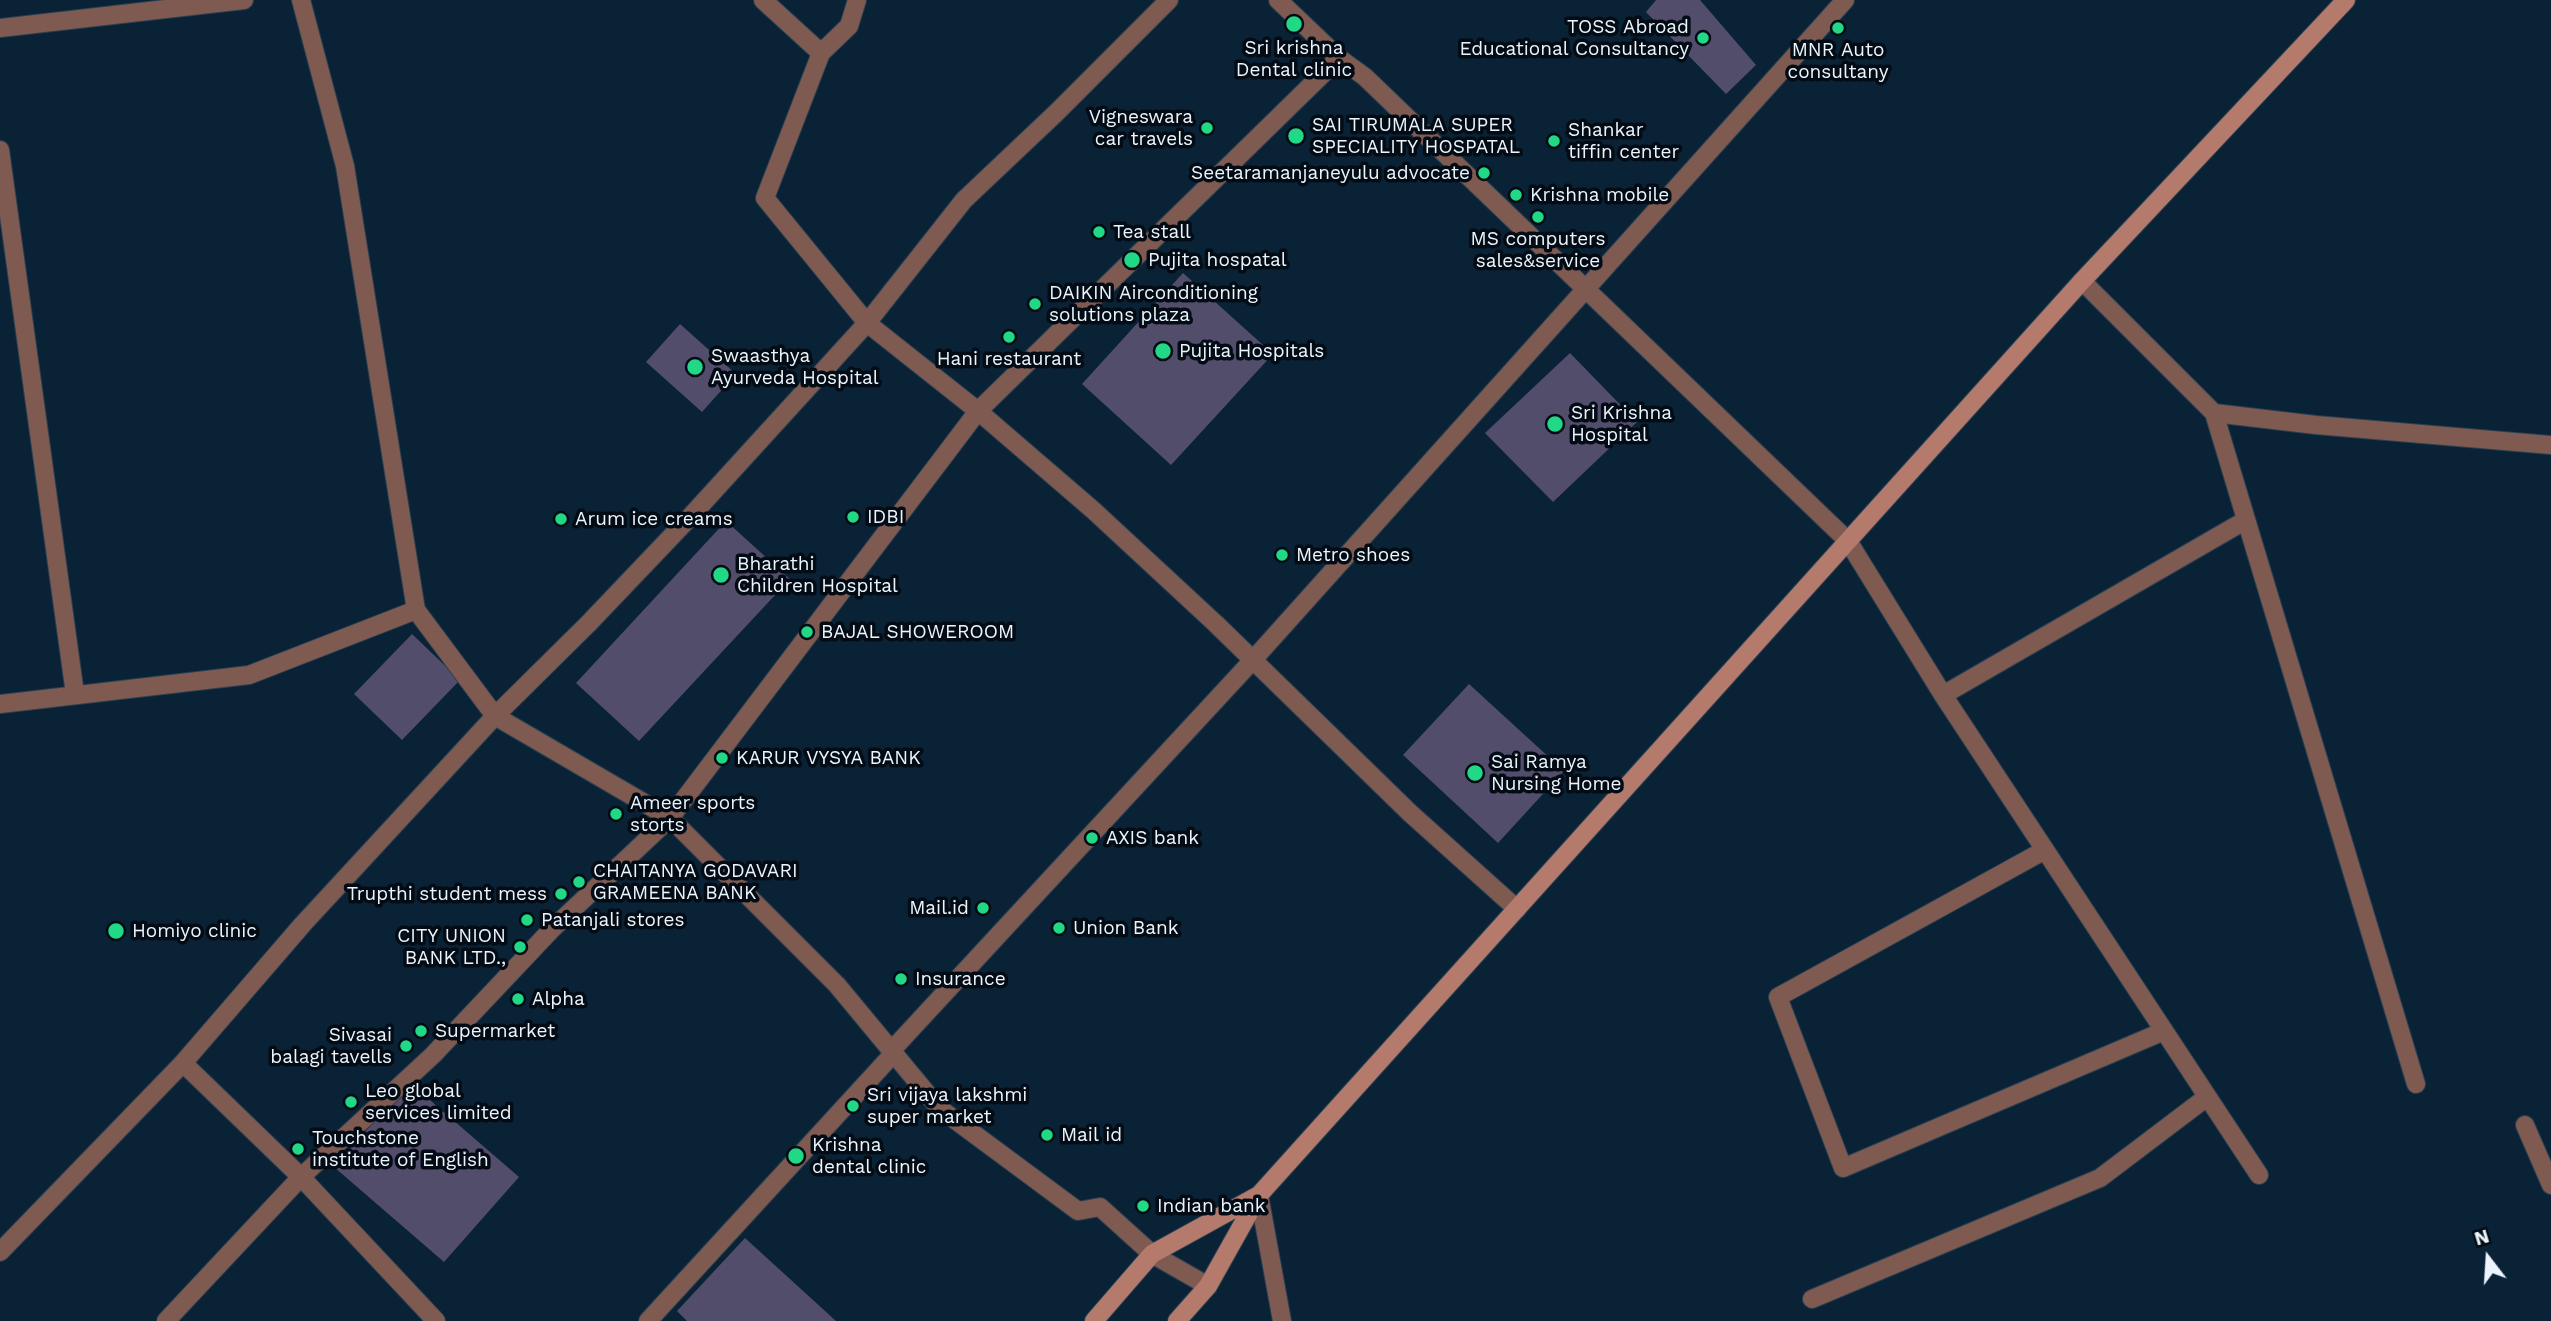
<!DOCTYPE html>
<html>
<head>
<meta charset="utf-8">
<style>
	body { margin:0 }
	#map { position:relative; width:2551px; height:1321px; overflow:hidden; background:#0a2236; font-family:"Work Sans",sans-serif }
	canvas { display:block }
	.north { position:absolute; left:2453px; top:1223px; width:70px; height:70px; -webkit-text-stroke:5px #030b14; paint-order:stroke; rotate:343deg; font-size:19px; font-weight:700; line-height:28px; text-align:center; color:#ecf5fe }
	.north::after { content:''; display:block; margin:auto; width:24px; height:32px; background:#ecf5fe; clip-path:polygon(50% 0,100% 100%,50% 72%,0 100%) }
</style>
</head>
<body>
<div id="map">
<canvas width="2551" height="1321"></canvas>
<div class="north">N</div>
</div>
<script>
const c = document.querySelector('canvas').getContext('2d');
c.lineJoin = 'round';
function fillPath(path, color) {
  c.fillStyle = color;
  c.fill(path, 'evenodd');
}
function strokePath(path, color, width, dash) {
  c.strokeStyle = color;
  c.lineWidth = width;
  c.lineCap = dash ? 'butt' : 'round';
  c.setLineDash(dash || []);
  c.stroke(path);
}
function write(font, color, halo, rows, align = 'center') {
  c.font = font + ' "Work Sans",sans-serif';
  c.lineWidth = 7;
  c.setLineDash([]);
  c.textBaseline = 'middle';
  c.strokeStyle = halo;
  c.fillStyle = color;
  for (const [text, x, y, turn = 0] of rows) {
    c.save();
    c.translate(x, y);
    c.rotate((+turn || 0) * Math.PI / 180);
    c.textAlign = isNaN(turn) ? turn : align;
    if (halo) c.strokeText(text, 0, 0);
    c.fillText(text, 0, 0);
    c.restore();
  }
}
const building = new Path2D(`
	M 1656,0 L 1700,0 L 1756,65 L 1726,94 L 1646,12 Z
	M 1183,273 L 1273,354 L 1171,465 L 1082,384 Z
	M 680,324 L 736,374 L 702,412 L 646,362 Z
	M 1570,353 L 1637,422 L 1553,502 L 1485,433 Z
	M 726,521 L 790,579 L 639,741 L 576,683 Z
	M 412,634 L 460,680 L 402,740 L 354,694 Z
	M 1469,684 L 1564,771 L 1498,843 L 1403,755 Z
	M 409,1082 L 519,1177 L 444,1262 L 334,1167 Z
	M 745,1238 L 836,1321 L 687,1321 L 677,1311 Z`);
const minor = new Path2D(`
	M 301,0 L 345,166 L 416,610 L 495,716 L 670,818 L 978,411 L 1339,58
	M 763,0 L 821,53
	M 1169,0 L 1056,113 L 964,200 L 867,323 L 978,411 L 1093,510 L 1216,624 L 1410,813 L 1517,909
	M 1278,0 L 1339,58 L 1365,77 L 1848,541 L 1943,695 L 2259,1175
	M 0,28 L 244,0
	M 0,150 L 75,694
	M 2082,281 L 2214,413 L 2416,1084
	M 2214,413 L 2316,425 L 2551,445
	M 1943,695 L 2246,520
	M 0,704 L 249,675 L 416,610
	M 2045,850 L 1778,997 L 1843,1168 L 2164,1031
	M 183,1063 L 301,1177 L 436,1321
	M 2525,1125 L 2551,1185
	M 1259,1195 L 1282,1321
	M 0,1252 L 183,1063 L 303,924 L 495,716 L 589,623 L 690,517 L 867,323 L 765,198 L 821,53 L 849,26 L 857,0
	M 1812,1299 L 2100,1178 L 2207,1097
	M 166,1321 L 301,1177 L 433,1055 L 552,929 L 670,818 L 837,985 L 939,1108 L 1078,1211 L 1100,1207 L 1152,1254 L 1208,1286
	M 648,1321 L 893,1054 L 891,1051 L 1252,661 L 1845,0`);
const secondary = new Path2D(`
	M 1094,1321 L 1152,1254 L 1259,1195
	M 1177,1321 L 1208,1286 L 1259,1195 L 2082,281 L 2346,0`);
const markers = [
	[1294,24,9,"#21d887"],
	[1838,28,7,"#21d887"],
	[1703,38,7,"#21d887"],
	[1207,128,7,"#21d887"],
	[1296,136,9,"#21d887"],
	[1554,141,7,"#21d887"],
	[1484,173,7,"#21d887"],
	[1516,195,7,"#21d887"],
	[1538,217,7,"#21d887"],
	[1099,232,7,"#21d887"],
	[1132,260,9,"#21d887"],
	[1035,304,7,"#21d887"],
	[1009,337,7,"#21d887"],
	[1163,351,9,"#21d887"],
	[695,367,9,"#21d887"],
	[1555,424,9,"#21d887"],
	[853,517,7,"#21d887"],
	[561,519,7,"#21d887"],
	[1282,555,7,"#21d887"],
	[721,575,9,"#21d887"],
	[807,632,7,"#21d887"],
	[722,758,7,"#21d887"],
	[1475,773,9,"#21d887"],
	[616,814,7,"#21d887"],
	[1092,838,7,"#21d887"],
	[579,882,7,"#21d887"],
	[561,894,7,"#21d887"],
	[983,908,7,"#21d887"],
	[527,920,7,"#21d887"],
	[1059,928,7,"#21d887"],
	[116,931,9,"#21d887"],
	[520,947,7,"#21d887"],
	[901,979,7,"#21d887"],
	[518,999,7,"#21d887"],
	[421,1031,7,"#21d887"],
	[406,1046,7,"#21d887"],
	[351,1102,7,"#21d887"],
	[853,1106,7,"#21d887"],
	[1047,1135,7,"#21d887"],
	[298,1149,7,"#21d887"],
	[796,1156,9,"#21d887"],
	[1143,1206,7,"#21d887"]
];
const poiNames = [
	["TOSS Abroad",1689,27,"right"],
	["Educational Consultancy",1689,49,"right"],
	["Sri krishna",1294,48,"center"],
	["Dental clinic",1294,70,"center"],
	["MNR Auto",1838,50,"center"],
	["consultany",1838,72,"center"],
	["Vigneswara",1193,117,"right"],
	["car travels",1193,139,"right"],
	["SAI TIRUMALA SUPER",1312,125],
	["SPECIALITY HOSPATAL",1312,147],
	["Shankar",1568,130],
	["tiffin center",1568,152],
	["Seetaramanjaneyulu advocate",1470,173,"right"],
	["Krishna mobile",1530,195],
	["Tea stall",1113,232],
	["MS computers",1538,239,"center"],
	["sales&service",1538,261,"center"],
	["Pujita hospatal",1148,260],
	["DAIKIN Airconditioning",1049,293],
	["solutions plaza",1049,315],
	["Pujita Hospitals",1179,351],
	["Swaasthya",711,356],
	["Ayurveda Hospital",711,378],
	["Hani restaurant",1009,359,"center"],
	["Sri Krishna",1571,413],
	["Hospital",1571,435],
	["IDBI",867,517],
	["Arum ice creams",575,519],
	["Metro shoes",1296,555],
	["Bharathi",737,564],
	["Children Hospital",737,586],
	["BAJAL SHOWEROOM",821,632],
	["KARUR VYSYA BANK",736,758],
	["Sai Ramya",1491,762],
	["Nursing Home",1491,784],
	["Ameer sports",630,803],
	["storts",630,825],
	["AXIS bank",1106,838],
	["CHAITANYA GODAVARI",593,871],
	["GRAMEENA BANK",593,893],
	["Trupthi student mess",547,894,"right"],
	["Mail.id",969,908,"right"],
	["Patanjali stores",541,920],
	["Union Bank",1073,928],
	["Homiyo clinic",132,931],
	["CITY UNION",506,936,"right"],
	["BANK LTD.,",506,958,"right"],
	["Insurance",915,979],
	["Alpha",532,999],
	["Supermarket",435,1031],
	["Sivasai",392,1035,"right"],
	["balagi tavells",392,1057,"right"],
	["Leo global",365,1091],
	["services limited",365,1113],
	["Sri vijaya lakshmi",867,1095],
	["super market",867,1117],
	["Mail id",1061,1135],
	["Touchstone",312,1138],
	["institute of English",312,1160],
	["Krishna",812,1145],
	["dental clinic",812,1167],
	["Indian bank",1157,1206]
];
fillPath(building, '#534d6c');
strokePath(minor, '#2a4052', 20);
strokePath(secondary, '#2a4052', 20);
strokePath(minor, '#7e5a51', 18);
strokePath(secondary, '#b47b6d', 18);
for (const [x, y, r, color] of markers) {
  const dot = new Path2D();
  dot.arc(x, y, r, 0, 2 * Math.PI);
  c.fillStyle = color;
  c.fill(dot);
  strokePath(dot, '#030b14', 2.5);
}
write('19px', '#ecf5fe', '#030b14', poiNames, 'left');
</script>
</body>
</html>
